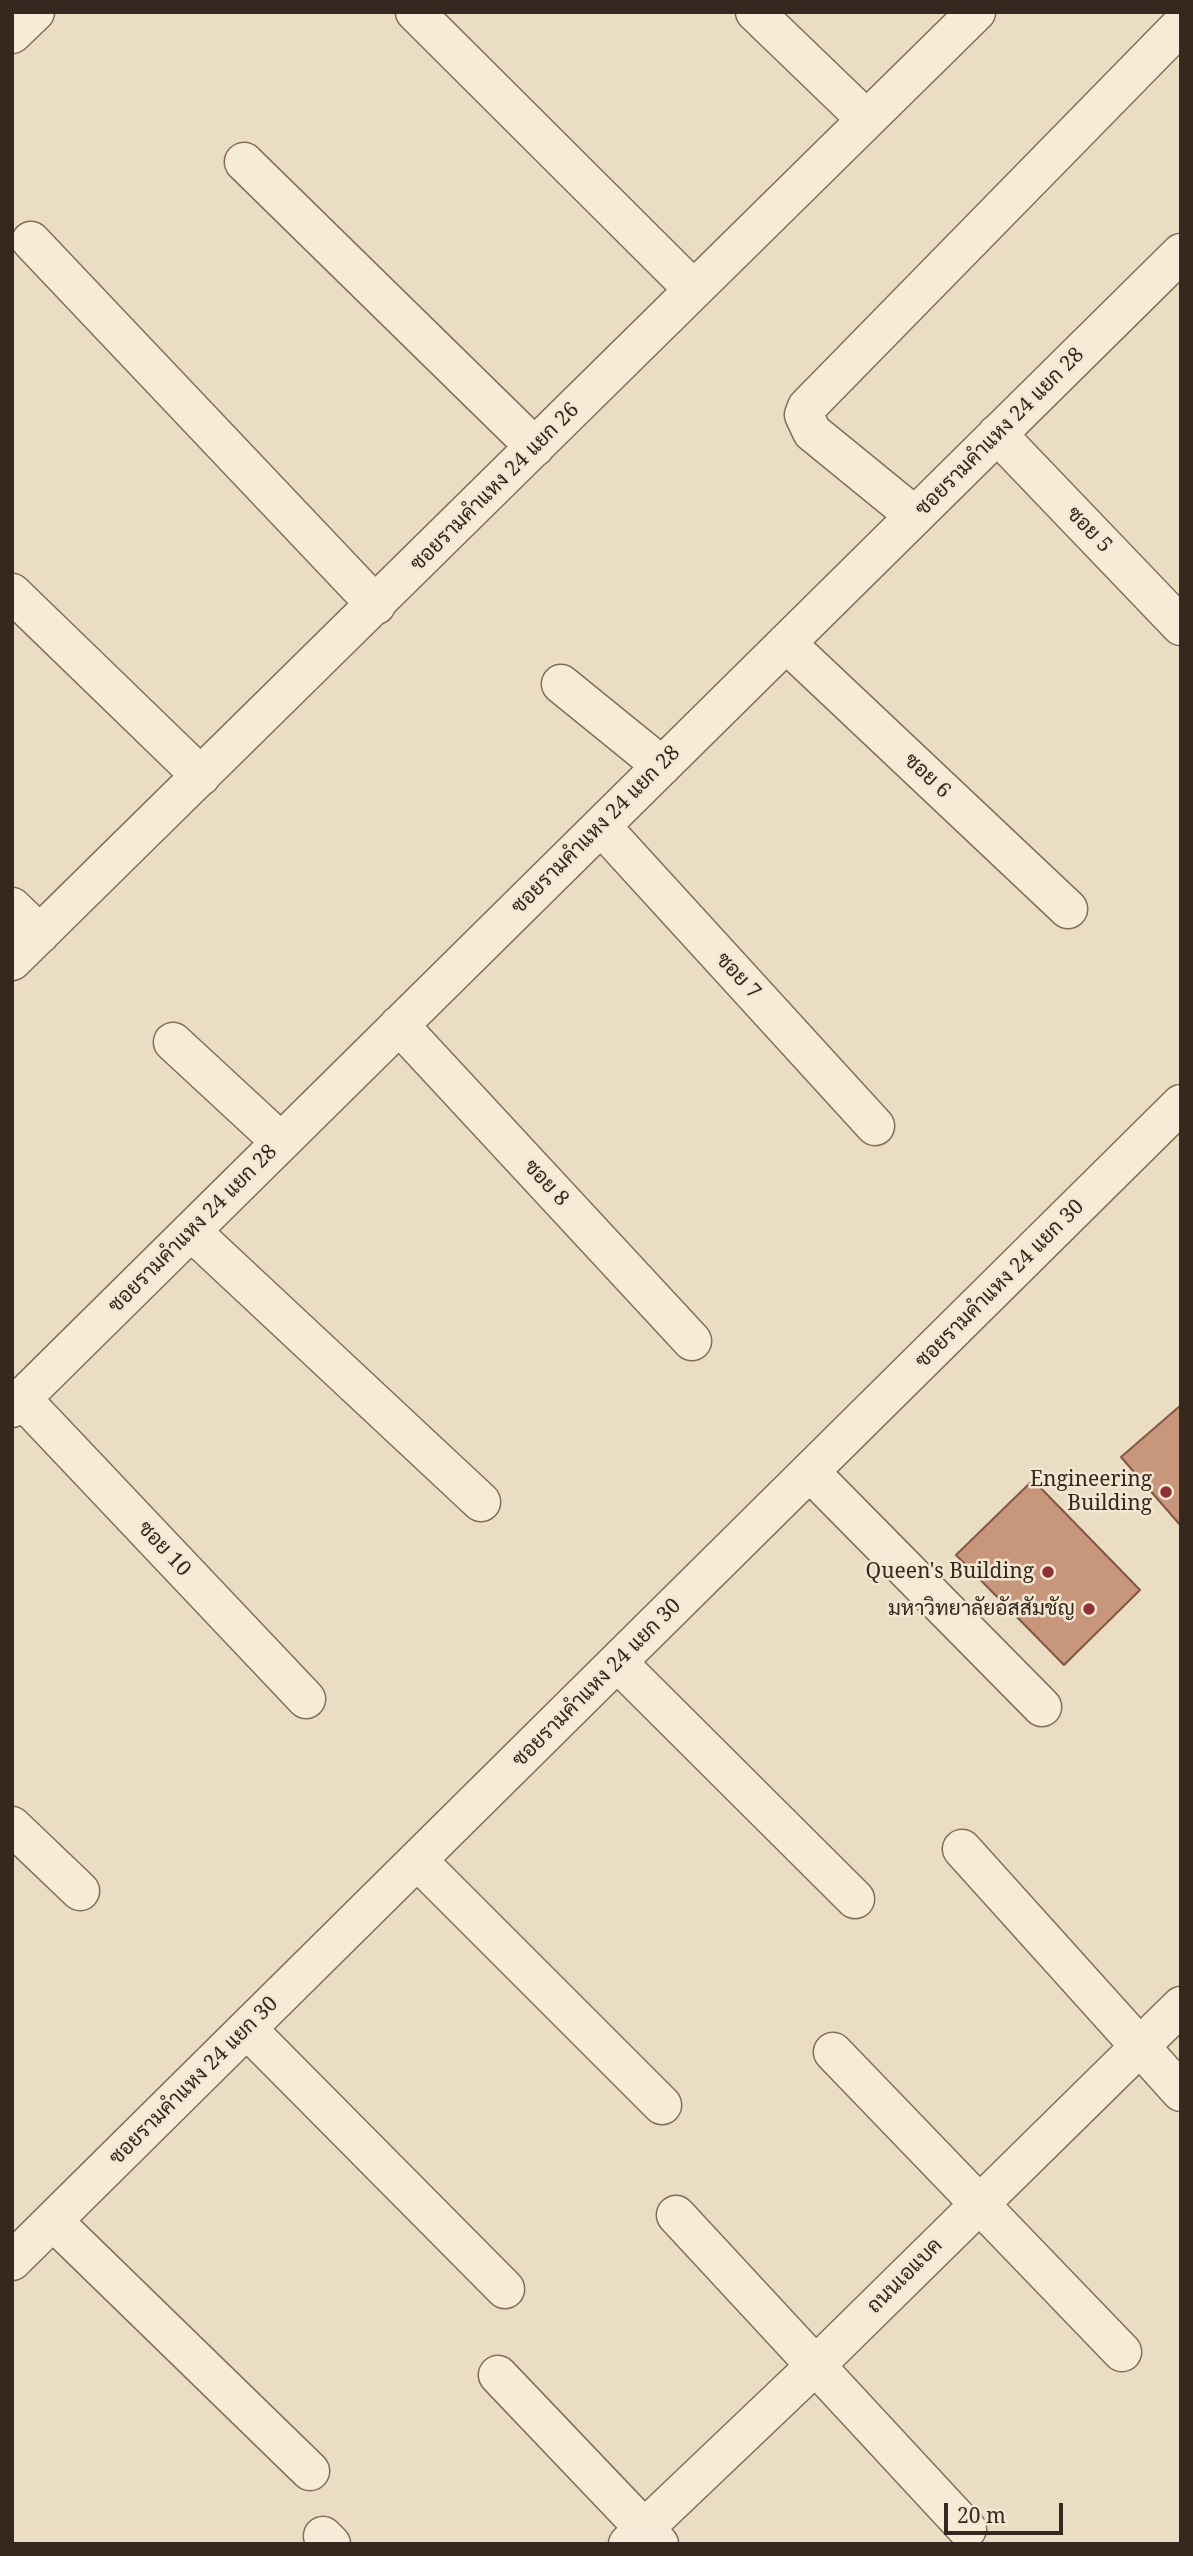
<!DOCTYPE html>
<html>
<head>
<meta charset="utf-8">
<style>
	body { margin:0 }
	#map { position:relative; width:1193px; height:2556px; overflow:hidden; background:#ebddc3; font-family:"Noto Serif",serif }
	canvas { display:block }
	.frame { position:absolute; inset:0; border:14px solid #35281e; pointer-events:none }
	.scale { position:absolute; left:944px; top:2503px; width:119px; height:32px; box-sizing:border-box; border:4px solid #35281e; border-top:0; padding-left:9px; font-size:21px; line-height:24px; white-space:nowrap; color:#35281e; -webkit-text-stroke:5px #f3e7d2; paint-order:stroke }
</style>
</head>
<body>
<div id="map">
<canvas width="1193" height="2556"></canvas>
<div class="frame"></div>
<div class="scale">20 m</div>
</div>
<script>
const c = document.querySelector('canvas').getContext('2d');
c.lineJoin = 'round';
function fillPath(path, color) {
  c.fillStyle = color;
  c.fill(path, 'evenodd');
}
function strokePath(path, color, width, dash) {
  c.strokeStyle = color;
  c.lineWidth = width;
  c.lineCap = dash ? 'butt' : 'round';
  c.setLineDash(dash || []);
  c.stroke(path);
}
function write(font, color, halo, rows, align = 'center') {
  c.font = font + ' "Noto Serif",Sarabun,serif';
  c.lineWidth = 5;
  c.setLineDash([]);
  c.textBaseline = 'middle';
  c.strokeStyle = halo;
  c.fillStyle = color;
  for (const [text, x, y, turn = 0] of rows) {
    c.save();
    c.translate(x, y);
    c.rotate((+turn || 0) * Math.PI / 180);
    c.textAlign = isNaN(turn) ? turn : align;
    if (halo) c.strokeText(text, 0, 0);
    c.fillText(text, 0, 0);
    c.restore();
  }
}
const building = new Path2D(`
	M 1181,1405 L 1181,1526 L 1121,1457 Z
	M 1033,1480 L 1140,1590 L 1064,1665 L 956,1555 Z`);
const minor = new Path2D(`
	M 415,12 L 693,289
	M 755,12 L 866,119
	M 12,34 L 35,12
	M 244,162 L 535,447
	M 31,241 L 376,605
	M 997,434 L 1181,626
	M 915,516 L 812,432 L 804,415 L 807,407 L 1181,25
	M 12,593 L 201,776
	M 786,643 L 1068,909
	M 561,684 L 662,766
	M 601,826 L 875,1126
	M 12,907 L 40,934
	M 12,961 L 976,12
	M 399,1025 L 692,1341
	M 173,1042 L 281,1142
	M 191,1231 L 481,1502
	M 22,1399 L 306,1699
	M 12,1408 L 1181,253
	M 810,1472 L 1042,1707
	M 618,1663 L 855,1899
	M 12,1826 L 80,1891
	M 962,1849 L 1181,2092
	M 417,1860 L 662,2105
	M 247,2029 L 505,2289
	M 833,2052 L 1122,2352
	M 676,2215 L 967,2529
	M 53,2221 L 310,2471
	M 12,2261 L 1181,1104
	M 498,2375 L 659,2544
	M 323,2536 L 331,2544
	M 628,2544 L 816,2365 L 1181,2006`);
const markers = [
	[1166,1492,7,"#8f2f36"],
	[1048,1572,7,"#8f2f36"],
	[1089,1609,7,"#8f2f36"]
];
const streetNames = [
	["ซอยรามคำแหง 24 แยก 28",1000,432,-45],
	["ซอยรามคำแหง 24 แยก 26",495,487,-45],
	["ซอย 5",1089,530,46],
	["ซอย 6",927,776,43],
	["ซอยรามคำแหง 24 แยก 28",596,830,-45],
	["ซอย 7",738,976,47],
	["ซอย 8",546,1183,47],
	["ซอยรามคำแหง 24 แยก 28",193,1229,-45],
	["ซอยรามคำแหง 24 แยก 30",1000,1284,-45],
	["ซอย 10",164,1549,47],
	["ซอยรามคำแหง 24 แยก 30",597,1683,-45],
	["ซอยรามคำแหง 24 แยก 30",194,2081,-45],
	["ถนนเอแบค",905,2276,-45]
];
const poiNames = [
	["Engineering",1152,1480],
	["Building",1152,1504],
	["Queen's Building",1034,1572],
	["มหาวิทยาลัยอัสสัมชัญ",1075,1609]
];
fillPath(building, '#c7967b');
strokePath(building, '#825743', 2);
strokePath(minor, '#846e5b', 41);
strokePath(minor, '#f6ebd6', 38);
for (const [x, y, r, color] of markers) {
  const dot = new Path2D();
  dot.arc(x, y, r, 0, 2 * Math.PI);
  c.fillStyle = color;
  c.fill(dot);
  strokePath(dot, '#f3e7d2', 2.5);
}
write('21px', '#35281e', '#f3e7d2', streetNames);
write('21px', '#35281e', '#f3e7d2', poiNames, 'right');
</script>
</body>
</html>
